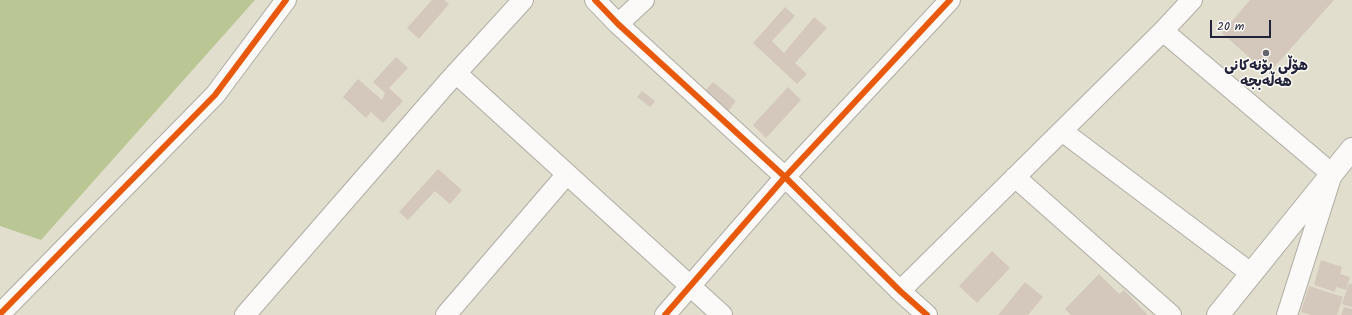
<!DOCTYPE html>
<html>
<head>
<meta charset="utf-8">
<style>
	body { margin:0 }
	#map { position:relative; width:1352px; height:315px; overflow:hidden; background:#e2decd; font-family:Kalam,sans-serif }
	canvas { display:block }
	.scale { position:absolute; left:1210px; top:20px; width:61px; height:18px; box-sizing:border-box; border:2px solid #22223b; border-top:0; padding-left:5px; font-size:12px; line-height:14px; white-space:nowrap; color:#22223b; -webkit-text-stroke:3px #fdfcf7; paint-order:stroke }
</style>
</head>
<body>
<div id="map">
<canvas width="1352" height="315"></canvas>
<div class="scale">20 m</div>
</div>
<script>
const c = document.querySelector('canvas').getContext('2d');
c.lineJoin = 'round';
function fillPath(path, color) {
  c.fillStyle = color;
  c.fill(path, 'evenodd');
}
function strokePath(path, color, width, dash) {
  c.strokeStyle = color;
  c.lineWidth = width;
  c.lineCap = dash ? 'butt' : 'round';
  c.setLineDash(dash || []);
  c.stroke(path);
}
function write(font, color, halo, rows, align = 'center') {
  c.font = font + ' Kalam,"Playpen Sans Arabic",sans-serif';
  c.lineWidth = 3;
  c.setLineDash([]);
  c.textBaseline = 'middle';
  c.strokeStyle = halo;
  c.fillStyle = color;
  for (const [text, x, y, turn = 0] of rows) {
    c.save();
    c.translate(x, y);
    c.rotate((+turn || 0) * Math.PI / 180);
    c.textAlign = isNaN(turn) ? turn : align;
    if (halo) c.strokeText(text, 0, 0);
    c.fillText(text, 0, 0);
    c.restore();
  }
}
const forest = new Path2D(`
	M 0,0 L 255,0 L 41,240 L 0,226 Z`);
const building = new Path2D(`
	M 432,0 L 444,0 L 449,4 L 419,39 L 407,28 Z
	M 1250,0 L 1334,0 L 1268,74 L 1222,33 Z
	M 785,7 L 795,16 L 772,41 L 784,53 L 814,17 L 827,28 L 795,63 L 807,74 L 797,84 L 753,43 Z
	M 396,57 L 408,68 L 389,88 L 403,101 L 383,123 L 371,112 L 366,118 L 343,97 L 358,79 L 382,100 L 385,93 L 373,82 Z
	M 713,82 L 736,101 L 727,113 L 703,93 Z
	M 788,87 L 801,100 L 766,138 L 753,125 Z
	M 642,91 L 655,101 L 650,107 L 637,97 Z
	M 438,169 L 462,190 L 450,204 L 435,191 L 408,220 L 399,212 Z
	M 992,251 L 1010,268 L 977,303 L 959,286 Z
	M 1321,260 L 1342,267 L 1340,274 L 1350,277 L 1346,290 L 1336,287 L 1335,292 L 1314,285 Z
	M 1099,274 L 1119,294 L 1124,290 L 1147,314 L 1146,315 L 1071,315 L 1065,309 Z
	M 1025,282 L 1043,297 L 1028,315 L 998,315 Z
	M 1349,283 L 1352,284 L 1352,307 L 1342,304 Z
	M 1309,286 L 1343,297 L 1337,315 L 1311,315 L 1301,312 Z
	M 1344,307 L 1352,309 L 1352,315 L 1341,315 Z`);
const street = new Path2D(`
	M 595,0 L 618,24 L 785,177 L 900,291 L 927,315
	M 618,24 L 644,0
	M 1163,31 L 1332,174 L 1287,315
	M 456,73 L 722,315
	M 1062,131 L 1252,274
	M 1015,177 L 1171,315
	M 900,291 L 1163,31 L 1192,0
	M 0,314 L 215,95 L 286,0
	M 245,315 L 448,82 L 523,0
	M 446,315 L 567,174
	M 665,315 L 785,177 L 950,0`);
const secondary = new Path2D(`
	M 1218,315 L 1352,149`);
const cycleway = new Path2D(`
	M 595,0 L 618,24 L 785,177 L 900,291 L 927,315
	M 0,314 L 215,95 L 286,0
	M 665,315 L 785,177 L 950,0`);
const markers = [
	[1266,53,4,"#65646e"]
];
const poiNames = [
	["هۆڵی بۆنەکانی",1266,68],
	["هەڵەبجە",1266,84]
];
fillPath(forest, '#bac795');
fillPath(building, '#d4c7bc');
strokePath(street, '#aeaca4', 22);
strokePath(secondary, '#aeaca4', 24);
strokePath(street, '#fbfaf8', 20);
strokePath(secondary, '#fbfaf8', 22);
strokePath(cycleway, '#e8590c', 6);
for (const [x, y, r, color] of markers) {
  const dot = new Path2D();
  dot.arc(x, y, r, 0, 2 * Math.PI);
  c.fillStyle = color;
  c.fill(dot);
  strokePath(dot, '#fdfcf7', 1.5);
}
write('bold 14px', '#22223b', '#fdfcf7', poiNames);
</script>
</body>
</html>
